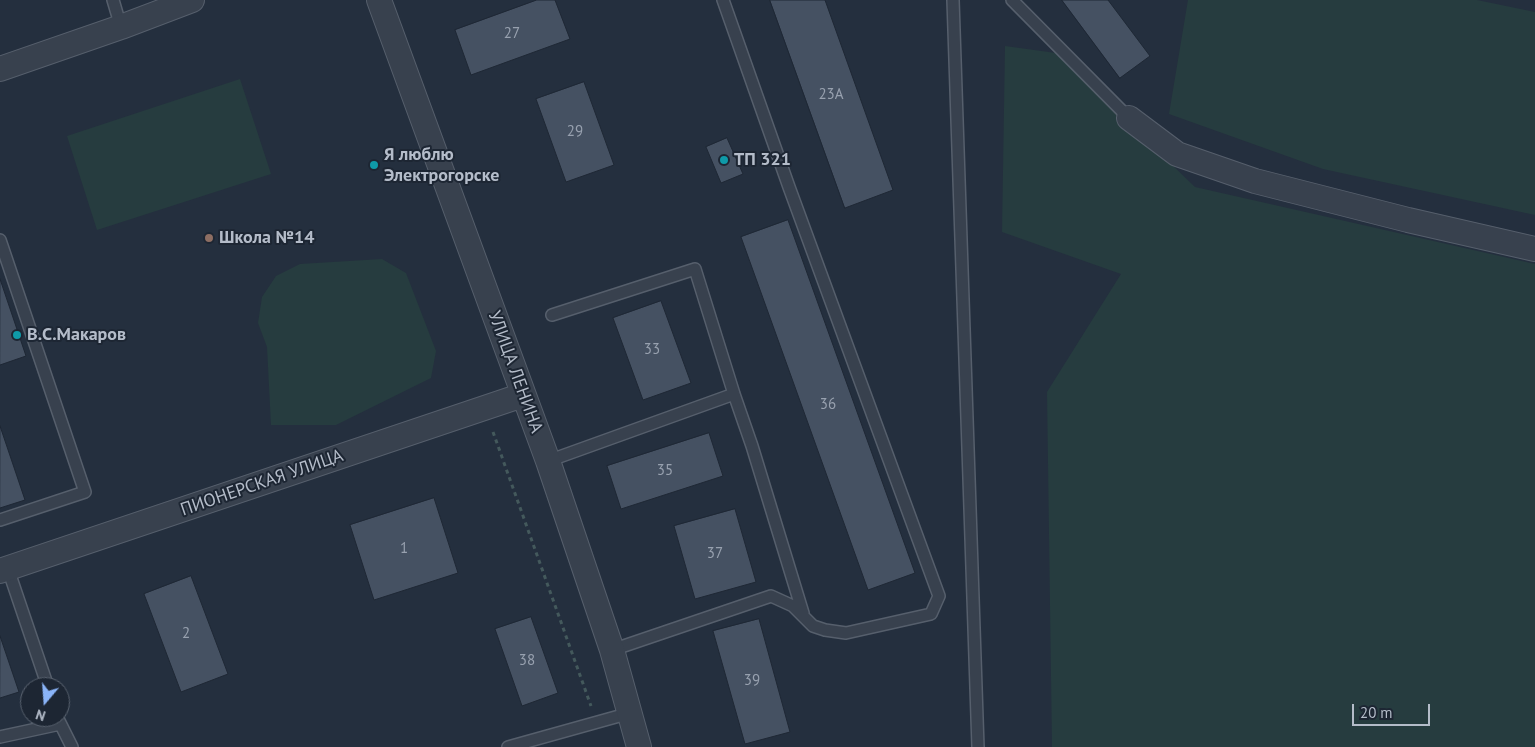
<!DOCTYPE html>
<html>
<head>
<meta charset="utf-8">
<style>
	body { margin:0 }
	#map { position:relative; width:1535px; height:747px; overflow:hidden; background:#242f3e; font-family:"PT Sans",sans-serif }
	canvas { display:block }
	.north { position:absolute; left:20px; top:677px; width:50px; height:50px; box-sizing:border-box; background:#1d2633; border:1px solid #59626f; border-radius:50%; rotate:198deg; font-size:14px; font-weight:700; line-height:20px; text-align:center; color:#b4bcc9 }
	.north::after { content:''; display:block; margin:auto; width:18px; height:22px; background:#8ab4f8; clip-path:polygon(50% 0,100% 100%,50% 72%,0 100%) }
	.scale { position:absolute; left:1352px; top:704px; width:78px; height:22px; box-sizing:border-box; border:2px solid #b4bcc9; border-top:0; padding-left:6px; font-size:15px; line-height:18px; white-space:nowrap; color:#b4bcc9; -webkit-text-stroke:4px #1d2633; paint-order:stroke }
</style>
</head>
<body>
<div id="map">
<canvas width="1535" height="747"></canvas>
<div class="north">N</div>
<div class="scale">20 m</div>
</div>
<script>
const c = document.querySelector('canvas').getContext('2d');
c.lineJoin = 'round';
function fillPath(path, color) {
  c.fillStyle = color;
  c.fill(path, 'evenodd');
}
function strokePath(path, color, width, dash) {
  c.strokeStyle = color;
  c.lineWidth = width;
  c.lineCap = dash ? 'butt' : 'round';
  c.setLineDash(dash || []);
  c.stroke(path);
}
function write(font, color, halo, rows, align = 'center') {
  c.font = font + ' "PT Sans",sans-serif';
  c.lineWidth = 4;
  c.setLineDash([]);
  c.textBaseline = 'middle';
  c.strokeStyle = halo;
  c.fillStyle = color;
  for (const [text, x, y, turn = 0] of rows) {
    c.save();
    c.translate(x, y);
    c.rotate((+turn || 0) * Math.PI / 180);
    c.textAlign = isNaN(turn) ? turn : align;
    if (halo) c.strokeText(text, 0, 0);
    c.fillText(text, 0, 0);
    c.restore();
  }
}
const green = new Path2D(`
	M 1188,0 L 1477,0 L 1535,12 L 1535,215 L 1323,169 L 1169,114 Z
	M 1005,46 L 1056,53 L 1195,187 L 1535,264 L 1535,747 L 1052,747 L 1047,392 L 1121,274 L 1002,232 Z
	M 240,79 L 271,174 L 97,230 L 67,136 Z
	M 382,259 L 406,273 L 436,351 L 431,378 L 336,425 L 271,425 L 267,347 L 258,323 L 262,297 L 276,276 L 300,264 Z`);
const building = new Path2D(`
	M 537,0 L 555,0 L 570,39 L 471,75 L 455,30 Z
	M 770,0 L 825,0 L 893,190 L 845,208 Z
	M 1062,0 L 1108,0 L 1150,56 L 1120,78 Z
	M 584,82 L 614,165 L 566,182 L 536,99 Z
	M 727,138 L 743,174 L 721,183 L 706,147 Z
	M 788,220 L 915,573 L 868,590 L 741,237 Z
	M 0,279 L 26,356 L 0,365 Z
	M 661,301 L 691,383 L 643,400 L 613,318 Z
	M 0,426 L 25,500 L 0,508 Z
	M 709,433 L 723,476 L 621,509 L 607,466 Z
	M 434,498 L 458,573 L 374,600 L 350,525 Z
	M 735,509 L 756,582 L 695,599 L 674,526 Z
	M 191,576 L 228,674 L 181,692 L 144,594 Z
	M 531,617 L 558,693 L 522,706 L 495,629 Z
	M 759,619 L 790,732 L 745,744 L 713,631 Z
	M 0,636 L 19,692 L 0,698 Z`);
const path = new Path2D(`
	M 493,432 L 591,706`);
const lane = new Path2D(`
	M 113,0 L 121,27
	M 953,0 L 978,747
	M 1012,0 L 1129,118
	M 0,240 L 85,492 L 0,520
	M 552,315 L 695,269 L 734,394 L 752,446 L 803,613
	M 548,461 L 734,394
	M 8,569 L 48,687
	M 612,650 L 771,596 L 793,606 L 813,626 L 825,630 L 846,633 L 931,614 L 939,596 L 789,187 L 723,0
	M 58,719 L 72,747
	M 0,737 L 60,724
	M 508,747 L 630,713`);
const street = new Path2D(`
	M 379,0 L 548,461 L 612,650 L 639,747
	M 0,69 L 121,27 L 192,0
	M 1129,118 L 1177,154 L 1255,181 L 1408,220 L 1535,249
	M 0,571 L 523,395`);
const markers = [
	[724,160,5,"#0f9aa8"],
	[374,165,5,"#0f9aa8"],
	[209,238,5,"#8d6e63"],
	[17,335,5,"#0f9aa8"]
];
const numberNames = [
	["27",512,34],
	["23А",831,95],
	["29",575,132],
	["33",652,350],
	["36",828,405],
	["35",665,471],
	["1",404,549],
	["37",715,554],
	["2",186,634],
	["38",527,661],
	["39",752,681]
];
const poiNames = [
	["Я люблю",384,155],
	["Электрогорске",384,176],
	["ТП 321",734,160],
	["Школа №14",219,238],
	["В.С.Макаров",27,335]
];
const streetNames = [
	["УЛИЦА ЛЕНИНА",515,372,70],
	["ПИОНЕРСКАЯ УЛИЦА",262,483,-19]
];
fillPath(green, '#263c3f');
fillPath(building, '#455162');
strokePath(building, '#1f2835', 1);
strokePath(lane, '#565f6c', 14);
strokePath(street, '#565f6c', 26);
strokePath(path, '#44595c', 3, [4, 4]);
strokePath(lane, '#38414e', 11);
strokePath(street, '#38414e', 24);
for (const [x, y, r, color] of markers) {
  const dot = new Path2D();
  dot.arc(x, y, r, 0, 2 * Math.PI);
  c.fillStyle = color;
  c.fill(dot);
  strokePath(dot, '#1d2633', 2);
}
write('15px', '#98a1af', null, numberNames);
write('bold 18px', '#b4bcc9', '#1d2633', poiNames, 'left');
write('18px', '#b4bcc9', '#1d2633', streetNames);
</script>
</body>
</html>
